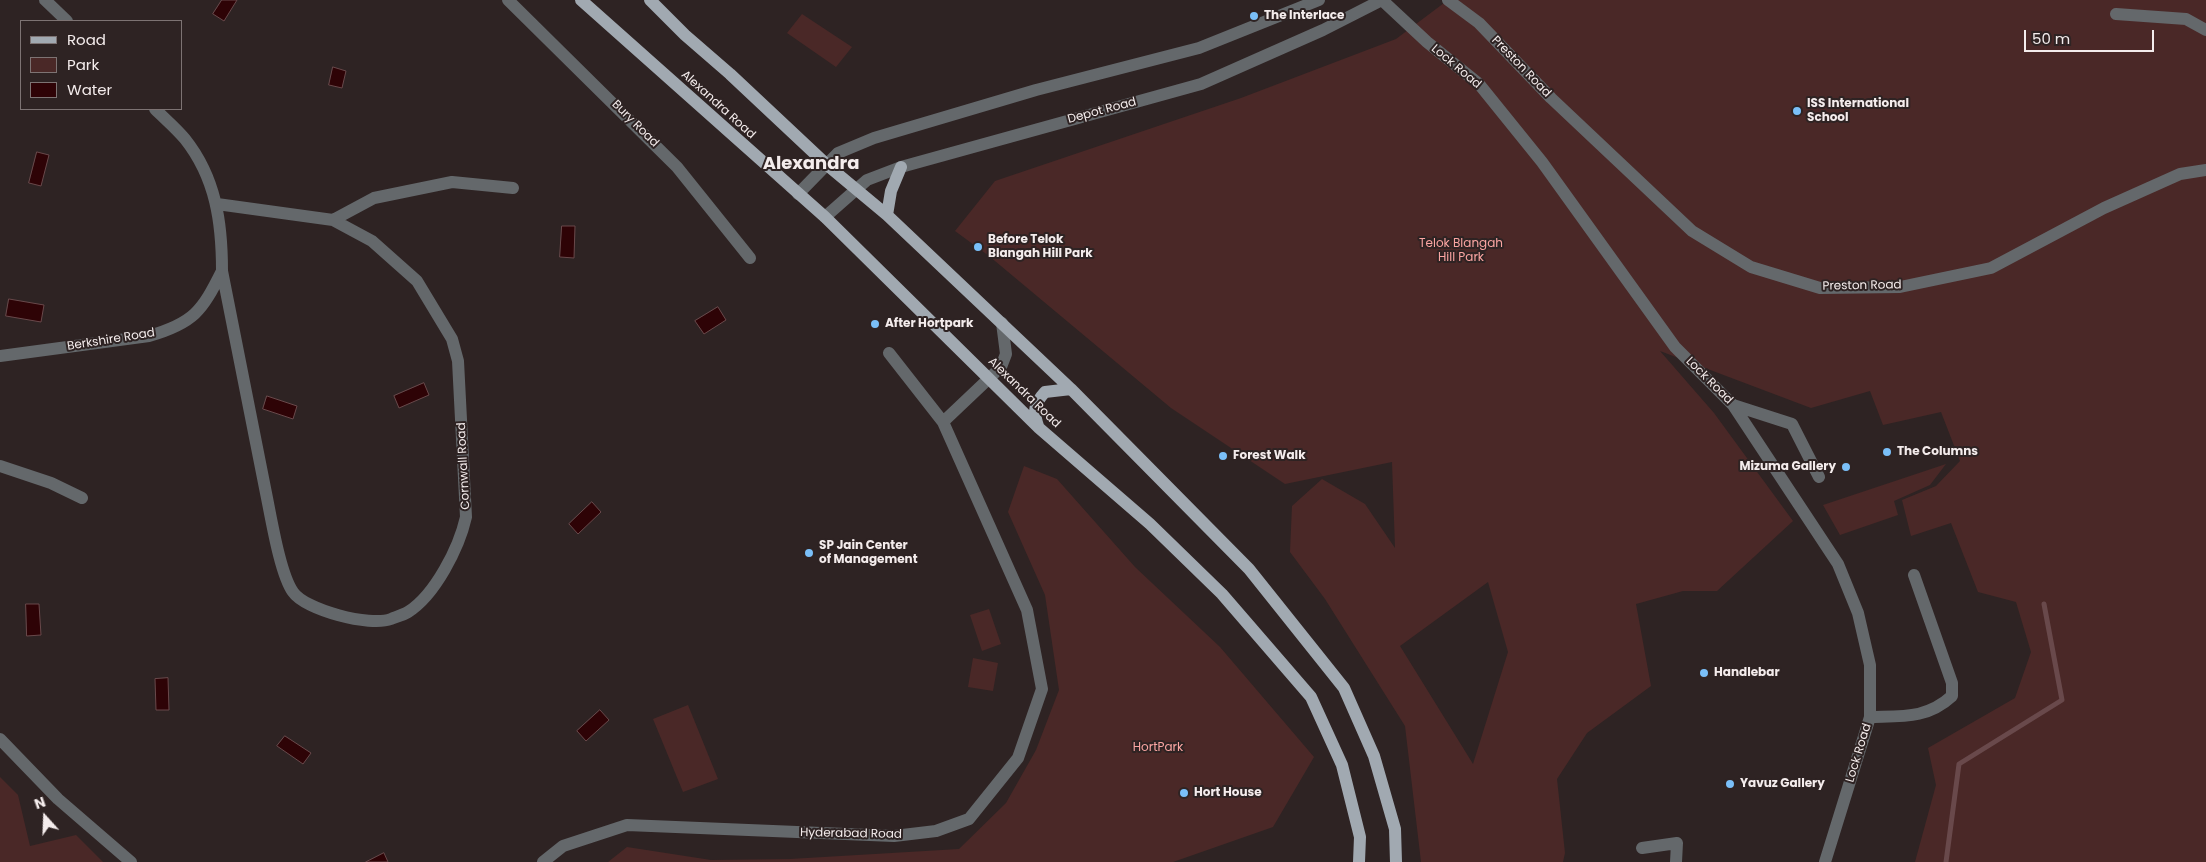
<!DOCTYPE html>
<html>
<head>
<meta charset="utf-8">
<style>
	body { margin:0 }
	#map { position:relative; width:2206px; height:862px; overflow:hidden; background:#2e2323; font-family:Poppins,sans-serif }
	canvas { display:block }
	.legend { position:absolute; left:20px; top:20px; width:162px; height:90px; box-sizing:border-box; background:#2e2323; border:1px solid #7d7373; margin:0; padding:6px 9px; list-style:none; font-size:15px; color:#f4ecec }
	.legend li { display:flex; align-items:center; gap:10px; height:25px }
	.legend b { width:25px; border:1px solid #7d7373 }
	.north { position:absolute; left:20px; top:792px; width:50px; height:50px; -webkit-text-stroke:4px #2e2323; paint-order:stroke; rotate:340deg; font-size:14px; font-weight:700; line-height:20px; text-align:center; color:#f4ecec }
	.north::after { content:''; display:block; margin:auto; width:18px; height:22px; background:#f4ecec; clip-path:polygon(50% 0,100% 100%,50% 72%,0 100%) }
	.scale { position:absolute; left:2024px; top:30px; width:130px; height:22px; box-sizing:border-box; border:2px solid #f4ecec; border-top:0; padding-left:6px; font-size:15px; line-height:18px; white-space:nowrap; color:#f4ecec; -webkit-text-stroke:4px #2e2323; paint-order:stroke }
</style>
</head>
<body>
<div id="map">
<canvas width="2206" height="862"></canvas>
<ul class="legend">
<li><b style="height:6px;background:#a1a9b1"></b>Road</li>
<li><b style="height:14px;background:#4a2827"></b>Park</li>
<li><b style="height:14px;background:#2e0306"></b>Water</li>
</ul>
<div class="north">N</div>
<div class="scale">50 m</div>
</div>
<script>
const c = document.querySelector('canvas').getContext('2d');
c.lineJoin = 'round';
function fillPath(path, color) {
  c.fillStyle = color;
  c.fill(path, 'evenodd');
}
function strokePath(path, color, width, dash) {
  c.strokeStyle = color;
  c.lineWidth = width;
  c.lineCap = dash ? 'butt' : 'round';
  c.setLineDash(dash || []);
  c.stroke(path);
}
function write(font, color, halo, rows, align = 'center') {
  c.font = font + ' Poppins,sans-serif';
  c.lineWidth = 4;
  c.setLineDash([]);
  c.textBaseline = 'middle';
  c.strokeStyle = halo;
  c.fillStyle = color;
  for (const [text, x, y, turn = 0] of rows) {
    c.save();
    c.translate(x, y);
    c.rotate((+turn || 0) * Math.PI / 180);
    c.textAlign = isNaN(turn) ? turn : align;
    if (halo) c.strokeText(text, 0, 0);
    c.fillText(text, 0, 0);
    c.restore();
  }
}
const green = new Path2D(`
	M 1448,0 L 2206,0 L 2206,862 L 1915,862 L 1936,785 L 1928,748 L 2015,698 L 2031,652 L 2016,602 L 1978,592 L 1951,523 L 1911,536 L 1902,500 L 1936,486 L 1960,461 L 1941,412 L 1883,425 L 1870,391 L 1811,408 L 1660,351 L 1714,413 L 1793,521 L 1717,591 L 1683,591 L 1636,604 L 1651,686 L 1587,733 L 1557,779 L 1565,853 L 1563,862 L 1421,862 L 1405,726 L 1325,599 L 1290,552 L 1292,506 L 1322,479 L 1365,504 L 1395,548 L 1392,462 L 1285,484 L 1171,408 L 989,256 L 955,231 L 995,181 L 1241,98 L 1396,39 ZM 1488,582 L 1508,652 L 1473,764 L 1400,646 Z
	M 802,14 L 852,47 L 836,67 L 787,33 Z
	M 1946,464 L 1930,485 L 1894,501 L 1898,515 L 1840,535 L 1823,505 Z
	M 1024,466 L 1057,479 L 1135,567 L 1220,647 L 1314,757 L 1273,827 L 1173,862 L 608,862 L 627,847 L 711,860 L 790,859 L 959,849 L 1006,803 L 1036,750 L 1059,690 L 1045,595 L 1008,512 Z
	M 989,609 L 1001,644 L 982,651 L 970,615 Z
	M 973,658 L 998,663 L 993,691 L 968,687 Z
	M 688,705 L 718,779 L 683,792 L 653,719 Z
	M 0,777 L 18,795 L 30,846 L 76,835 L 103,862 L 0,862 Z`);
const water = new Path2D(`
	M 222,0 L 237,0 L 224,21 L 213,14 Z
	M 333,67 L 346,71 L 342,88 L 329,85 Z
	M 37,152 L 49,155 L 41,186 L 29,183 Z
	M 562,226 L 575,226 L 574,258 L 560,257 Z
	M 9,299 L 44,305 L 41,322 L 6,316 Z
	M 718,307 L 726,320 L 704,334 L 695,321 Z
	M 424,383 L 429,395 L 399,408 L 394,396 Z
	M 267,396 L 297,406 L 293,419 L 263,409 Z
	M 592,502 L 601,512 L 578,534 L 569,524 Z
	M 26,604 L 39,604 L 41,635 L 27,636 Z
	M 168,678 L 169,710 L 156,710 L 155,679 Z
	M 600,710 L 609,720 L 586,741 L 577,731 Z
	M 285,736 L 311,753 L 303,764 L 277,746 Z
	M 384,853 L 388,862 L 366,862 Z`);
const stream = new Path2D(`
	M 1946,862 L 1959,764 L 2062,700 L 2044,604`);
const street = new Path2D(`
	M 45,0 L 67,21
	M 508,0 L 677,167 L 750,258
	M 1382,0 L 1427,42 L 1479,84 L 1542,162 L 1675,347 L 1733,405 L 1838,564 L 1858,613 L 1870,665 L 1870,717 L 1825,862
	M 1448,0 L 1479,23 L 1551,98 L 1692,231 L 1751,267 L 1820,288 L 1900,287 L 1991,268 L 2104,208 L 2180,174 L 2206,170
	M 2116,14 L 2186,19 L 2206,30
	M 155,109 C 165,119 176,128 185,139 C 216,178 222,223 222,271 C 237,345 251,419 266,493 C 271,517 280,574 293,592 C 305,610 370,627 391,619 C 396,617 403,615 408,612 C 435,595 459,548 466,517 L 458,361 L 452,339 L 417,281 L 372,241 L 333,220 L 217,204
	M 798,194 L 838,153 L 874,138 L 1036,90 L 1199,48 L 1319,0
	M 825,217 L 867,180 L 901,167 L 1201,84 L 1323,30 L 1382,0
	M 333,220 L 374,198 L 452,182 L 513,188
	M 0,356 L 149,336 C 194,323 202,311 222,271
	M 1733,405 L 1792,424 L 1819,477
	M 943,422 L 1001,367 L 1006,354 L 1002,323
	M 0,466 L 51,483 L 82,498
	M 1870,717 C 1902,716 1927,719 1952,696 L 1952,683 L 1914,575
	M 0,739 L 58,799 L 131,862
	M 1642,848 L 1677,843 L 1676,862
	M 543,862 L 563,846 L 627,825 L 894,836 L 936,831 L 969,819 L 1018,758 L 1042,689 L 1027,610 L 943,422 L 889,353`);
const primary = new Path2D(`
	M 581,0 L 825,217 L 1039,428 L 1150,524 L 1222,594 L 1311,697 L 1342,765 L 1360,837 L 1359,862
	M 650,0 L 685,35 L 730,74 L 827,165 L 887,215 L 1071,389 L 1249,569 L 1344,688 L 1374,756 L 1395,829 L 1396,862
	M 887,215 L 891,191 L 901,167
	M 1038,426 C 1033,411 1034,404 1045,392 L 1071,389`);
const markers = [
	[1254,16,5,"#7abff8"],
	[1797,111,5,"#7abff8"],
	[978,247,5,"#7abff8"],
	[875,324,5,"#7abff8"],
	[1887,452,5,"#7abff8"],
	[1223,456,5,"#7abff8"],
	[1846,467,5,"#7abff8"],
	[809,553,5,"#7abff8"],
	[1704,673,5,"#7abff8"],
	[1730,784,5,"#7abff8"],
	[1184,793,5,"#7abff8"]
];
const poiNames = [
	["The Interlace",1264,16],
	["ISS International",1807,104],
	["School",1807,118],
	["Before Telok",988,240],
	["Blangah Hill Park",988,254],
	["After Hortpark",885,324],
	["The Columns",1897,452],
	["Forest Walk",1233,456],
	["Mizuma Gallery",1836,467,"right"],
	["SP Jain Center",819,546],
	["of Management",819,560],
	["Handlebar",1714,673],
	["Yavuz Gallery",1740,784],
	["Hort House",1194,793]
];
const streetNames = [
	["Lock Road",1456,67,40],
	["Preston Road",1521,67,46],
	["Alexandra Road",718,105,42],
	["Depot Road",1102,111,-15],
	["Bury Road",635,124,45],
	["Preston Road",1862,286,-1],
	["Berkshire Road",111,340,-9],
	["Lock Road",1709,381,45],
	["Alexandra Road",1024,393,44],
	["Cornwall Road",464,466,-93],
	["Lock Road",1859,753,-73],
	["Hyderabad Road",851,834,1]
];
const parkNames = [
	["Telok Blangah",1461,244],
	["Hill Park",1461,258],
	["HortPark",1158,748]
];
const districtNames = [
	["Alexandra",811,164]
];
fillPath(green, '#4a2827');
fillPath(water, '#2e0306');
strokePath(water, '#69494b', 1);
strokePath(stream, '#69494b', 5);
strokePath(street, '#64686b', 12);
strokePath(primary, '#a1a9b1', 12);
for (const [x, y, r, color] of markers) {
  const dot = new Path2D();
  dot.arc(x, y, r, 0, 2 * Math.PI);
  c.fillStyle = color;
  c.fill(dot);
  strokePath(dot, '#2e2323', 2);
}
write('bold 12px', '#f4ecec', '#2e2323', poiNames, 'left');
write('12px', '#f4ecec', '#2e2323', streetNames);
write('12px', '#faa5a2', '#2e2323', parkNames);
write('bold 18px', '#f4ecec', '#2e2323', districtNames);
</script>
</body>
</html>
